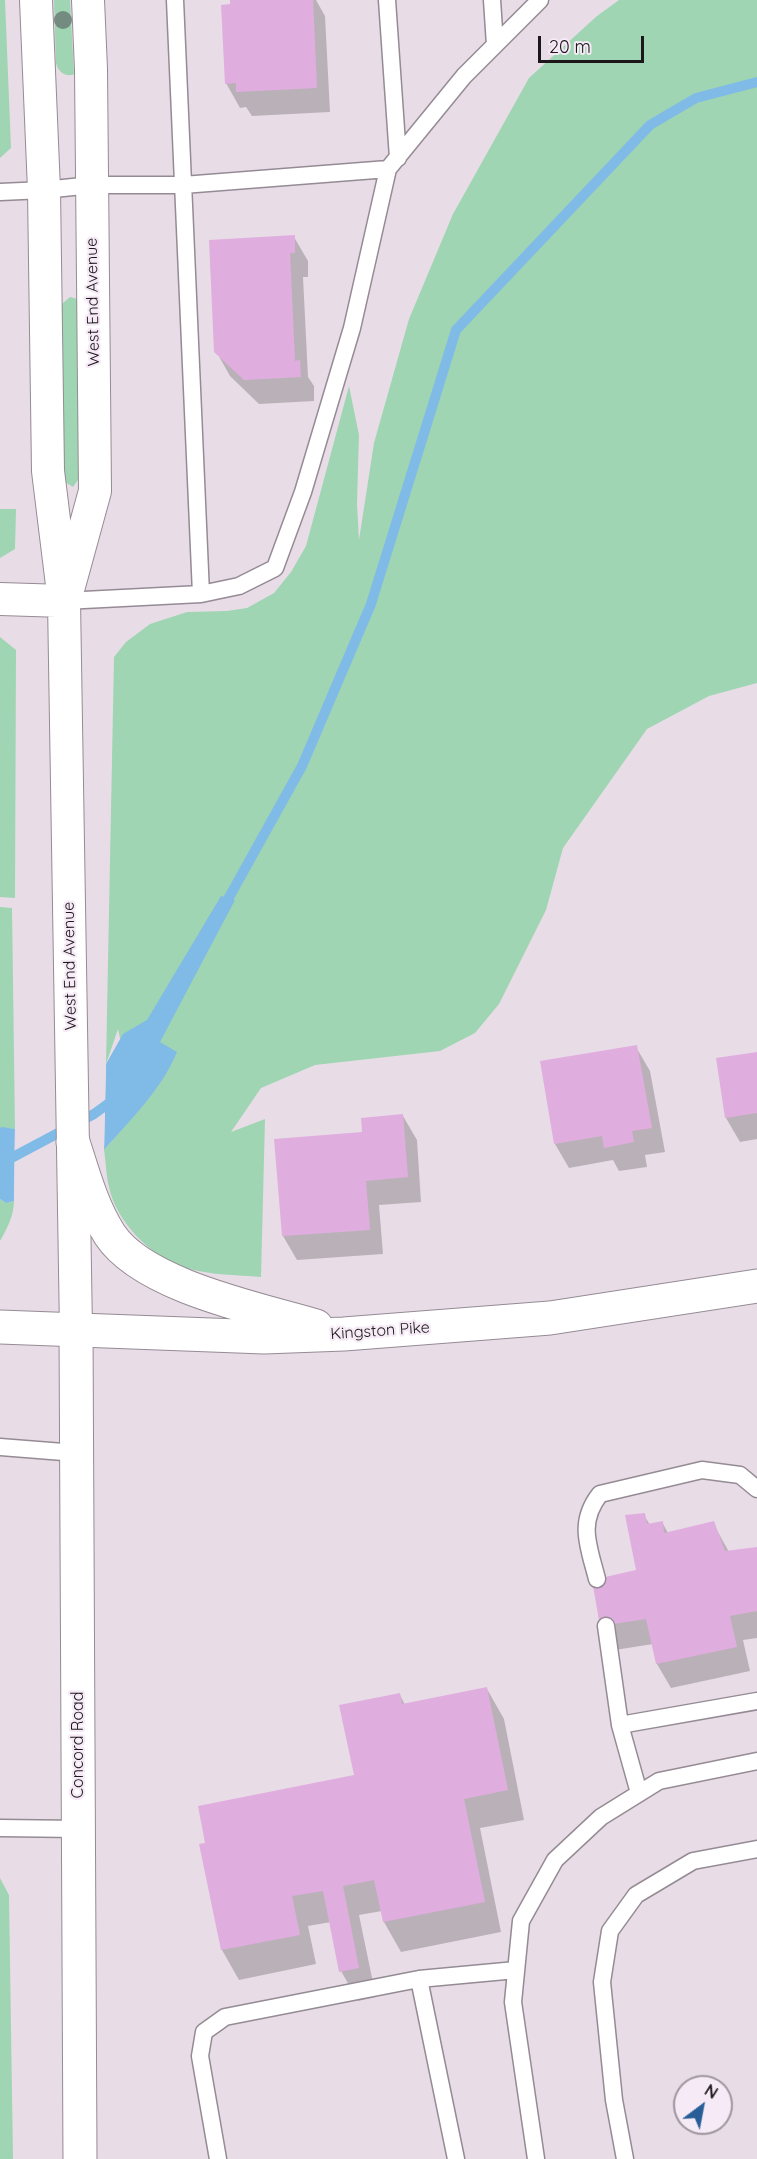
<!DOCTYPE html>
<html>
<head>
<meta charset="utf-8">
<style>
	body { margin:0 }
	#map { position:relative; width:757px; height:2159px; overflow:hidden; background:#e8dde7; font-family:Quicksand,sans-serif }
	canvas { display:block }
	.north { position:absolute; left:673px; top:2075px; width:60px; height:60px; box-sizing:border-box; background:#f5eaf5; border:2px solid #9e969e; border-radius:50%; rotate:32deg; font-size:16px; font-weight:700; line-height:24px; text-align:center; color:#1b171b }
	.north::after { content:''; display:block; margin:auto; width:21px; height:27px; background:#275e97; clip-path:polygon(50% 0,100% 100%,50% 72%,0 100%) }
	.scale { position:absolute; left:538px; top:36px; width:106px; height:27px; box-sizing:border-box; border:3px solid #1b171b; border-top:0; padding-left:8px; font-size:18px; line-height:21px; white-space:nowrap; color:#1b171b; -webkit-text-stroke:4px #f5eaf5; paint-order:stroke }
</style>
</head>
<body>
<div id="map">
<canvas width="757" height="2159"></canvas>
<div class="north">N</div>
<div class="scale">20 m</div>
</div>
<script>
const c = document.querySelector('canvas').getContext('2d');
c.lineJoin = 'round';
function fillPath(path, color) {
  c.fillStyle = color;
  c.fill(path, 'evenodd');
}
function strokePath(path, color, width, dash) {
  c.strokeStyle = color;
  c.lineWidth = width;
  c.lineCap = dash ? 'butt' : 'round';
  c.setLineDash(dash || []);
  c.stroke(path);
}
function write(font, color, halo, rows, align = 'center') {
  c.font = font + ' Quicksand,sans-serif';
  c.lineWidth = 4.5;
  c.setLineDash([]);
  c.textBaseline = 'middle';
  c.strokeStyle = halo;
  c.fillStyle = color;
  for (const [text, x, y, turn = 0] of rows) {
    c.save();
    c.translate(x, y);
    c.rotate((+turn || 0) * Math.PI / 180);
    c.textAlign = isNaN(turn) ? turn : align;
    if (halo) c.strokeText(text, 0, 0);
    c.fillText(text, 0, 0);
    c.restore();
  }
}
const green = new Path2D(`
	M 0,0 L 5,0 L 11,148 L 0,158 Z
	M 54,0 L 70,0 L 74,74 L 72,75 C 63,76 58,71 56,63 Z
	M 619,0 L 757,0 L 757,683 L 709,696 L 647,729 L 563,848 L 546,910 L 499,1004 L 475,1033 L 440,1051 L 315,1065 L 261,1088 L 231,1132 L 265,1119 L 261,1277 C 237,1275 209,1275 186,1268 C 152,1258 116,1222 109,1187 C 106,1175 106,1162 104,1150 L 146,1101 L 124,1056 L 118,1029 L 106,1064 L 114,657 L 126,642 L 150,624 L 187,612 L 227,611 L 247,608 L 274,593 L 291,572 L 306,546 L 349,386 L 359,435 L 357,504 L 359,540 L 374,443 L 409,319 L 453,214 L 529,78 L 597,16 Z
	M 70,297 L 78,299 L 81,374 L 78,480 L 73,487 L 65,482 L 61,475 L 61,307 L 63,303 Z
	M 0,509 L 16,509 L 15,549 L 0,558 Z
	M 0,637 L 16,650 L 15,898 L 0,897 Z
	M 0,907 L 12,908 L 15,1129 L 0,1128 Z
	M 0,1199 L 6,1203 L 14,1201 C 14,1215 7,1229 0,1241 Z
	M 0,1878 L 9,1895 L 13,2159 L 0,2159 Z`);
const water = new Path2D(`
	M 221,896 L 235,900 L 160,1042 L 177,1052 C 162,1089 130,1120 104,1150 L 106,1064 L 123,1034 L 147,1020 Z
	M 2,1127 L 15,1129 L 14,1201 L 6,1203 L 0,1199 L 0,1128 Z`);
const pier = new Path2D(`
	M 106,1064 L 104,1150 L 102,1152 L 103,1065 Z
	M 15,1126 L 18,1129 L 17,1201 L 14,1204 Z`);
const shadow = new Path2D(`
	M 232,0 L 316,0 L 325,16 L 330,112 L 252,116 L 246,107 L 240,108 L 226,83 Z
	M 294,237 L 308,261 L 308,277 L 303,277 L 308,377 L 314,386 L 314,401 L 259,404 L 230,376 L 216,351 Z
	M 636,1047 L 650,1071 L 665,1152 L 645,1155 L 647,1167 L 619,1171 L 613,1160 L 569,1168 L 555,1144 Z
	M 757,1053 L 757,1139 L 740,1142 L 726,1118 Z
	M 403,1116 L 417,1140 L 421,1202 L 379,1205 L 383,1254 L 297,1260 L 283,1236 L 364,1133 Z
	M 644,1515 L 650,1525 L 662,1522 L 668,1533 L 713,1523 L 729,1552 L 757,1548 L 757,1638 L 743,1640 L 750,1671 L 671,1688 L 657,1664 L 653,1644 L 615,1650 L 601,1626 L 638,1571 Z
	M 487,1689 L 504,1719 L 524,1820 L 480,1828 L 501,1932 L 401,1952 L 384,1922 L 382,1911 L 359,1915 L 376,1997 L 358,2001 L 341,1971 L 331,1922 L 308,1926 L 316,1964 L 239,1980 L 222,1950 L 201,1845 L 355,1777 L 400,1695 L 405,1705 Z`);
const stream = new Path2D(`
	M 222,910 L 302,766 L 371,604 L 456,330 L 650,125 L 696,98 L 757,82
	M 0,1164 L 94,1114 L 116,1098`);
const building = new Path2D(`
	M 230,0 L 313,0 L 317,88 L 236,92 L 236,83 L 225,84 L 221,5 L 230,4 Z
	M 295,235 L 295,253 L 290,253 L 295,361 L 300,360 L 301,377 L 244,380 L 214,352 L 209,240 Z
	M 637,1045 L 652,1128 L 632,1131 L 634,1142 L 604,1148 L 602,1136 L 554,1144 L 540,1061 Z
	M 757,1052 L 757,1113 L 725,1118 L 716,1058 Z
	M 403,1114 L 408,1177 L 366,1181 L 370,1230 L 282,1236 L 274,1139 L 362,1132 L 361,1118 Z
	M 645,1513 L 647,1524 L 663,1521 L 664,1533 L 714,1521 L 725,1551 L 757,1547 L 757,1611 L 730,1616 L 737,1647 L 656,1664 L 646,1619 L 600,1626 L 592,1580 L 636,1570 L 625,1515 Z
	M 487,1687 L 508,1790 L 464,1799 L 485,1902 L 383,1922 L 374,1880 L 343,1886 L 359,1968 L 339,1972 L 323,1891 L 292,1896 L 300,1935 L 221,1950 L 199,1844 L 205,1843 L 198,1806 L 354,1775 L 339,1705 L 400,1693 L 402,1704 Z`);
const service = new Path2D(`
	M 175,0 L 201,594
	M 387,0 L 398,158
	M 492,0 L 495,45
	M 0,192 L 44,190 L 92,185 L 183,185 L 388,169
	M 64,601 L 201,594 L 239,586 L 275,568 L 303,492 L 352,328 L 388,169 L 464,76 L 540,0
	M 0,1447 L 76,1453
	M 597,1579 C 589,1547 577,1523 600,1494 L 702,1470 L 740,1475 L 757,1489
	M 606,1626 L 620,1725 L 639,1793
	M 620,1725 L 757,1701
	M 0,1828 L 79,1829
	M 218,2159 L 200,2056 L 204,2032 L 225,2017 L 419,1979
	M 456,2159 L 419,1979 L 516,1970
	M 536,2159 L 513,2002 L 521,1921 L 555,1860 L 601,1817 L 659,1781 L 757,1761
	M 625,2159 L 614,2100 L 602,1982 L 610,1931 L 636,1895 L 693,1861 L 757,1849`);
const minor = new Path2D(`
	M 36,0 L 44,190 L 48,471 L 64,601 L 76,1330
	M 69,586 L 95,491 L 91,69 L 88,0
	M 0,599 L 64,601`);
const tertiary = new Path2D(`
	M 76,1330 L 80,2159`);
const primary = new Path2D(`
	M 73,1142 C 83,1173 92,1207 110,1235 C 144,1286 259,1309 316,1326
	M 0,1327 L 264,1337 L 344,1334 L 550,1318 L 757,1286`);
const trees = [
	[63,20]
];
const streetNames = [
	["West End Avenue",93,302,-91],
	["West End Avenue",70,966,-91],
	["Kingston Pike",380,1331,-4],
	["Concord Road",78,1745,-90]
];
fillPath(green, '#9fd5b3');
fillPath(water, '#80bae7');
fillPath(pier, '#e8dde7');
fillPath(shadow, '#0003');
strokePath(stream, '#80bae7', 10);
fillPath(building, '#e0addf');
strokePath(service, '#958b94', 19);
strokePath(minor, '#958b94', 34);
strokePath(tertiary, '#958b94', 35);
strokePath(primary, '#958b94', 35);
strokePath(service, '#fff', 16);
strokePath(minor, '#fff', 32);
strokePath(tertiary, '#fff', 33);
strokePath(primary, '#fff', 33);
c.fillStyle = '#748b81';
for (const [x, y] of trees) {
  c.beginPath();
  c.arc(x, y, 9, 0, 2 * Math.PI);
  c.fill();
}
write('16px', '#1b171b', '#f5eaf5', streetNames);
</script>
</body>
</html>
